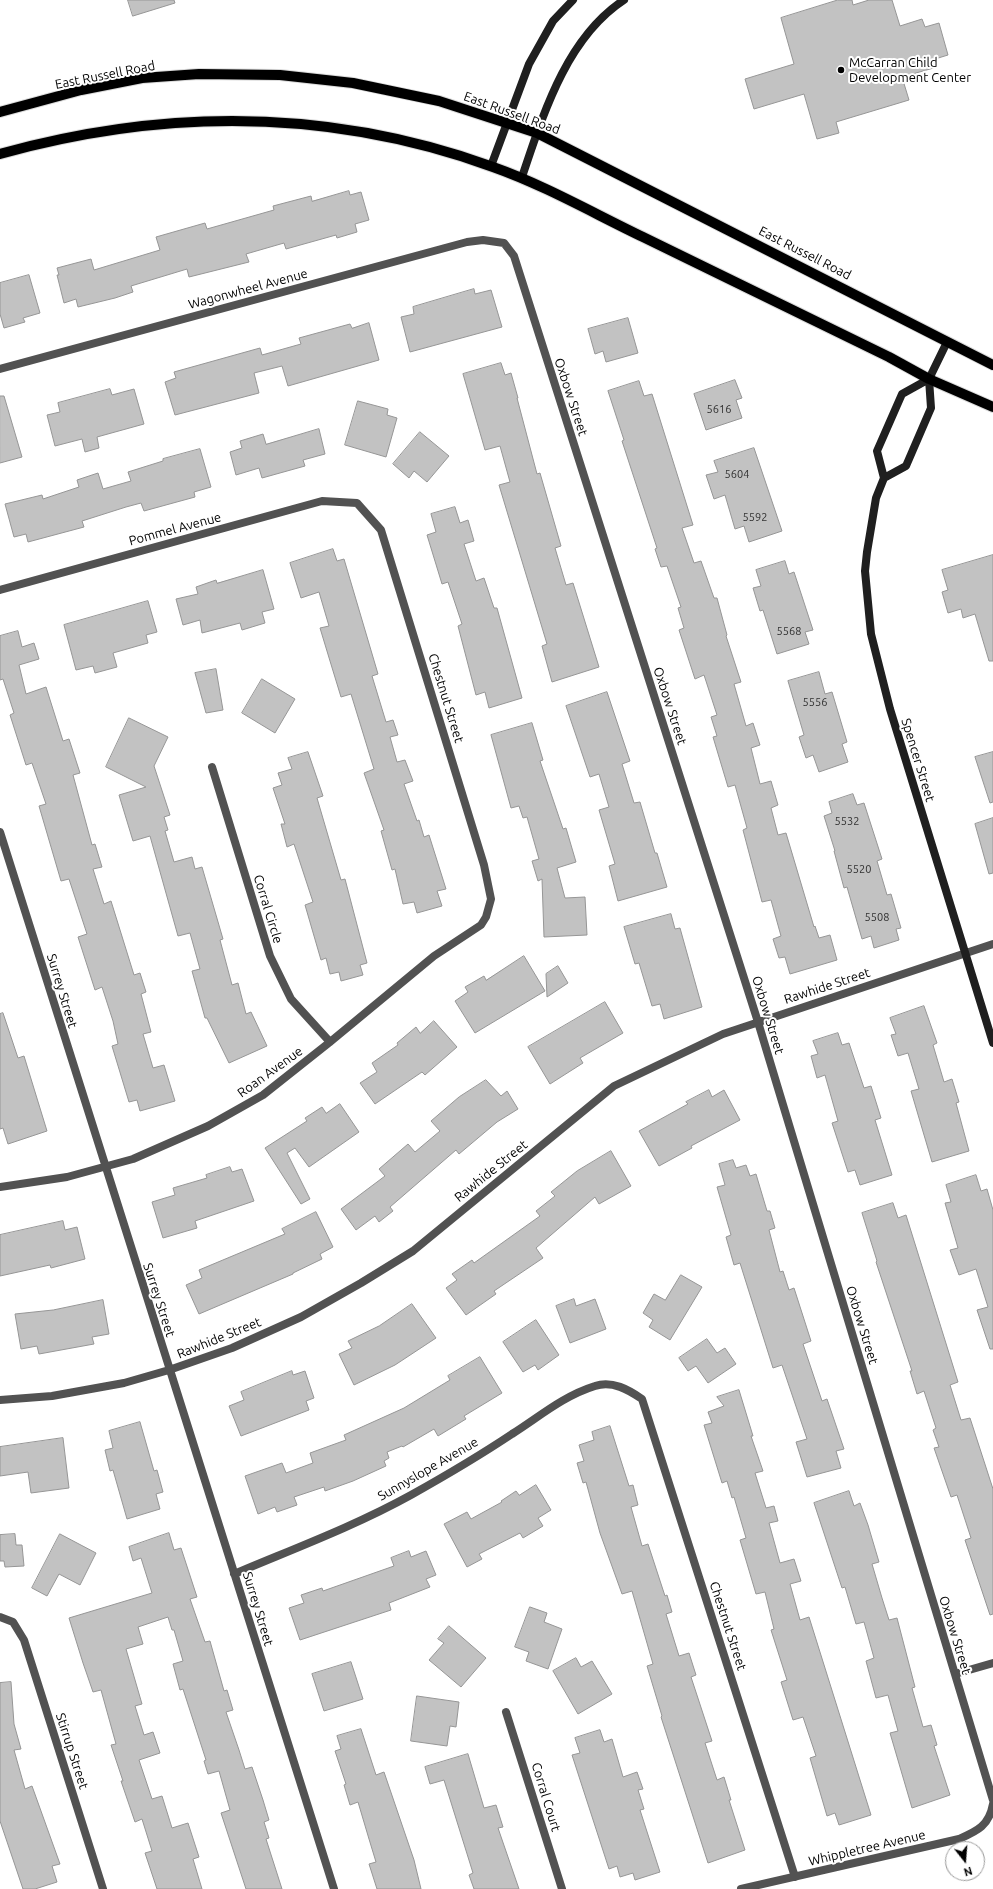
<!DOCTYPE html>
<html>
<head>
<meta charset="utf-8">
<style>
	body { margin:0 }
	#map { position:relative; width:993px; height:1889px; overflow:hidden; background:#fff; font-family:Ubuntu,sans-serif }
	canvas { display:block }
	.north { position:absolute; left:945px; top:1841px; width:40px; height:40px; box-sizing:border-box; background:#fff; border:1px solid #999; border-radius:50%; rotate:163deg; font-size:11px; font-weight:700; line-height:16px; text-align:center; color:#000 }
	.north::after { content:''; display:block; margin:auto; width:14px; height:18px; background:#000; clip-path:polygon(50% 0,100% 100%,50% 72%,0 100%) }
</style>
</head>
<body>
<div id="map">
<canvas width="993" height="1889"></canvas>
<div class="north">N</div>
</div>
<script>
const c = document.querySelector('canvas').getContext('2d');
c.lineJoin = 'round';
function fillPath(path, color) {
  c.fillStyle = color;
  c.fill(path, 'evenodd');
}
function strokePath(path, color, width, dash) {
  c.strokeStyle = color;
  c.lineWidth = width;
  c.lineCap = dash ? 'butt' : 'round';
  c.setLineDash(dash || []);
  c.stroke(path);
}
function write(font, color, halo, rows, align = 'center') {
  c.font = font + ' Ubuntu,sans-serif';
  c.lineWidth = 4;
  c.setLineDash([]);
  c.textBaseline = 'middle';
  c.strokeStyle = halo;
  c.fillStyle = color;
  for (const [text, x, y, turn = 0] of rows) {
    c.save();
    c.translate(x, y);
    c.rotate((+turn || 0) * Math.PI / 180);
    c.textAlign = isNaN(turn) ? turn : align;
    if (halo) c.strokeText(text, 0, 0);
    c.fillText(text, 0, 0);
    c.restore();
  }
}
const building = new Path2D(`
	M 128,0 L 174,0 L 175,3 L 133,16 Z
	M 838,0 L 852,0 L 853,5 L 869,0 L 892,0 L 900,26 L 922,19 L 925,27 L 939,23 L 948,55 L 935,59 L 937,67 L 902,77 L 909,100 L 836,122 L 839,133 L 817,139 L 804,94 L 754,109 L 745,79 L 794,64 L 781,18 Z
	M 349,191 L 350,195 L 361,192 L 369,220 L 355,224 L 357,232 L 337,238 L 336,235 L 286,249 L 284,243 L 246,254 L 249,262 L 189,277 L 187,269 L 131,286 L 133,292 L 115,298 L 78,307 L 76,299 L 64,303 L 57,275 L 59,275 L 57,268 L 91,259 L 94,270 L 160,250 L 156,237 L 205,223 L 207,229 L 274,210 L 273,206 L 311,196 L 312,201 Z
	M 29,275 L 40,313 L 23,318 L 25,322 L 4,328 L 0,314 L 0,283 Z
	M 474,289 L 475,294 L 491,290 L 502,327 L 410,352 L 401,317 L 414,314 L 413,307 Z
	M 628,318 L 638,353 L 606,362 L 603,351 L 595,354 L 588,329 Z
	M 369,323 L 379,360 L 288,386 L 282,366 L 254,373 L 259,393 L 175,415 L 165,382 L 176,378 L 174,372 L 260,348 L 262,355 L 301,344 L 299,338 L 350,324 L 352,328 Z
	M 501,363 L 505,375 L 511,373 L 518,398 L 517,398 L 537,474 L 540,473 L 561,546 L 555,548 L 566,585 L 573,583 L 599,667 L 552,682 L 542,646 L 547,644 L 499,485 L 510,482 L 500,446 L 485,450 L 463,374 Z
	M 735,380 L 742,398 L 736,400 L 742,418 L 706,430 L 694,394 Z
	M 639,381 L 644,396 L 652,394 L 693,525 L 682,528 L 694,563 L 701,561 L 714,598 L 717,598 L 727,635 L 726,636 L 741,682 L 734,684 L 746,726 L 753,723 L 760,745 L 751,748 L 760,784 L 771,781 L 778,805 L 771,808 L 778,835 L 786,833 L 814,927 L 815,926 L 819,938 L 830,935 L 837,960 L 790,974 L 785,957 L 779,958 L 773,939 L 781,936 L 771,900 L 762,902 L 743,830 L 747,828 L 735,785 L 728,787 L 713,737 L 717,736 L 711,717 L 717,715 L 704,675 L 695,679 L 679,630 L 684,628 L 678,608 L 681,607 L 667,566 L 661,567 L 655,549 L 657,548 L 622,441 L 624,440 L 608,391 Z
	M 110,389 L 112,395 L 134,389 L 144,424 L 97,437 L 99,448 L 85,452 L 82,439 L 55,446 L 47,415 L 60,412 L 58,403 Z
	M 0,396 L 4,396 L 22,457 L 0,463 Z
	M 358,401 L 388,409 L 387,415 L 397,418 L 386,457 L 345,445 Z
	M 319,429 L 325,454 L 303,460 L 305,466 L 262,478 L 259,468 L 236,475 L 230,452 L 242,448 L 240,441 L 263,434 L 266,444 Z
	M 420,432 L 449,456 L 427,482 L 414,471 L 409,478 L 393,464 Z
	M 754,448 L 782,531 L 749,542 L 744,526 L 735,529 L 725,495 L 714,499 L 706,475 L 718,472 L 714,461 Z
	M 200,449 L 211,487 L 194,492 L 195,497 L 144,511 L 141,503 L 126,507 L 82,521 L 84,527 L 28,542 L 26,534 L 14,537 L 5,504 L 42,495 L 43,499 L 79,487 L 77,480 L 98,473 L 103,489 L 131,481 L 128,472 L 163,461 L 163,459 Z
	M 455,507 L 460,523 L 468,520 L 474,541 L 464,544 L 476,581 L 484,578 L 494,608 L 497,608 L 522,698 L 489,708 L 485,692 L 476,695 L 458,626 L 462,624 L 448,582 L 442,584 L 427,535 L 436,532 L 431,514 Z
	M 333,549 L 337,561 L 344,559 L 378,674 L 372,676 L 386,722 L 393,720 L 398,735 L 390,737 L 397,762 L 405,760 L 413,781 L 404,784 L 417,821 L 419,820 L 424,837 L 429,835 L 446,889 L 437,891 L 442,906 L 417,913 L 414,902 L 403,904 L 395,869 L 392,870 L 381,831 L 384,830 L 364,773 L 374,769 L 351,694 L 341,697 L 330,661 L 320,628 L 329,626 L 319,592 L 301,598 L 290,563 Z
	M 993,555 L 993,661 L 989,661 L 975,614 L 963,618 L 961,609 L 948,613 L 942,592 L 948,590 L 942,570 Z
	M 785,561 L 789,574 L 794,572 L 813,630 L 805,632 L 809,644 L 777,654 L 763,610 L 760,611 L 753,588 L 761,586 L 756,570 Z
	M 263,570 L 274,609 L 262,612 L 265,623 L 242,630 L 240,623 L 202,633 L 200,620 L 183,625 L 176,599 L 198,594 L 196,587 L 216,580 L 217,583 Z
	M 148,601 L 157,632 L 146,635 L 148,643 L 113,653 L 117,667 L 95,673 L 93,666 L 76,670 L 64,625 Z
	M 18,631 L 22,647 L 34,643 L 39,659 L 19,665 L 26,694 L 46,687 L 63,741 L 69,739 L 80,773 L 73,775 L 92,845 L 95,844 L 102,867 L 93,869 L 104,904 L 111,901 L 134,975 L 140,973 L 146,992 L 141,994 L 151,1032 L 143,1034 L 153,1068 L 164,1065 L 175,1101 L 140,1111 L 137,1100 L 129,1102 L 112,1046 L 118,1044 L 113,1021 L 102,987 L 95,990 L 78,937 L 87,934 L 69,879 L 61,881 L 39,806 L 46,804 L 32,763 L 26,765 L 10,715 L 14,713 L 3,679 L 0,680 L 0,636 Z
	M 216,669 L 223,710 L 206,713 L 195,673 Z
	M 819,672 L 825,694 L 832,692 L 847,742 L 842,744 L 848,762 L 819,772 L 813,755 L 806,758 L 799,737 L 804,735 L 788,681 Z
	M 262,679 L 295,699 L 275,733 L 242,713 Z
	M 607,692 L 630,761 L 622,764 L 634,803 L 640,802 L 655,853 L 657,853 L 667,887 L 618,901 L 609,866 L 615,864 L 599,810 L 609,807 L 599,774 L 590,777 L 566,706 Z
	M 129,718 L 168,737 L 154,766 L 170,815 L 164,817 L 168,830 L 165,831 L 174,862 L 192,857 L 195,869 L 202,867 L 223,939 L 220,940 L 232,985 L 238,983 L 246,1014 L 251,1012 L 267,1046 L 229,1063 L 207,1018 L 205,1018 L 192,971 L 200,969 L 190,933 L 178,936 L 150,836 L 133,841 L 119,795 L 146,787 L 106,767 Z
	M 532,723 L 543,760 L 540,761 L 563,829 L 566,828 L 576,862 L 557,868 L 565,898 L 585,897 L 587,935 L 544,937 L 542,879 L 538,881 L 532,861 L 539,859 L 527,817 L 523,818 L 519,806 L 511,808 L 491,735 Z
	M 308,752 L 323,796 L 317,798 L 341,880 L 345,879 L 367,963 L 360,965 L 363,975 L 341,981 L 339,972 L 330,974 L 326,958 L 321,960 L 305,905 L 313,902 L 294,844 L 287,847 L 281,824 L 285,824 L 273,788 L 282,785 L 278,773 L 292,769 L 288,758 Z
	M 993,752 L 993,802 L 990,803 L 975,757 Z
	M 853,794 L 857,805 L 864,803 L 882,859 L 877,861 L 887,895 L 891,894 L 901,928 L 896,929 L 899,940 L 874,948 L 871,936 L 862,939 L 847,887 L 844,888 L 834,851 L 835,851 L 824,816 L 832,813 L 829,802 Z
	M 993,818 L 993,873 L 989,874 L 975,824 Z
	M 671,914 L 675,929 L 680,928 L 702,1007 L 664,1019 L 660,1004 L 652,1006 L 639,963 L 635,964 L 624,927 Z
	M 524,956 L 545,991 L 475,1033 L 455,1001 L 468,992 L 465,987 L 484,976 L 486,980 Z
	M 558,966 L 568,983 L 547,997 L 546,974 Z
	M 605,1002 L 623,1033 L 580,1058 L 583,1063 L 550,1084 L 528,1047 Z
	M 924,1006 L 937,1043 L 933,1045 L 944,1082 L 952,1079 L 959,1102 L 956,1103 L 969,1151 L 932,1162 L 911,1091 L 919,1089 L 908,1053 L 898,1056 L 891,1035 L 896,1034 L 890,1018 Z
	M 3,1013 L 18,1058 L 24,1056 L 47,1131 L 8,1144 L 3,1128 L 0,1129 L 0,1014 Z
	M 434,1021 L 457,1047 L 425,1075 L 422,1072 L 375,1104 L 360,1083 L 377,1072 L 372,1063 L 398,1045 L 397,1043 L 416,1027 L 420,1033 Z
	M 838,1033 L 842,1045 L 849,1043 L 864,1088 L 871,1086 L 881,1118 L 875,1120 L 892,1175 L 860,1185 L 855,1170 L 848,1172 L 832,1123 L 838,1121 L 825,1075 L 817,1078 L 811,1056 L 818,1054 L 813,1041 Z
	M 486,1080 L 501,1096 L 507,1091 L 518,1109 L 497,1122 L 459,1154 L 456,1150 L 390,1207 L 393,1211 L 379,1222 L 375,1216 L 356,1230 L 341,1209 L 385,1176 L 379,1169 L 408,1144 L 415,1152 L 440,1131 L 431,1121 L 459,1097 Z
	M 709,1090 L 712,1097 L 724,1090 L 740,1120 L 691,1146 L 692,1148 L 659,1166 L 639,1131 L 688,1104 L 686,1102 Z
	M 340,1104 L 359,1132 L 309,1167 L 295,1148 L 287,1153 L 310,1199 L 301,1204 L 265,1148 L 307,1121 L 305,1118 L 322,1107 L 326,1113 Z
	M 611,1151 L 631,1186 L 599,1204 L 595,1197 L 536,1248 L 543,1258 L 494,1291 L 496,1294 L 466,1315 L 446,1288 L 457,1280 L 452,1274 L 472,1260 L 474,1263 L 540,1216 L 536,1211 L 555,1196 L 551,1192 L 577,1171 Z
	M 733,1160 L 736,1168 L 746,1165 L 750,1176 L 756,1174 L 767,1211 L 770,1211 L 775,1228 L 769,1230 L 780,1272 L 783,1271 L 789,1290 L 794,1288 L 811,1341 L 803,1344 L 822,1401 L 827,1399 L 844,1449 L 836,1451 L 841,1468 L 807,1477 L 796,1442 L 807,1439 L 782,1365 L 773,1368 L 740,1263 L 734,1265 L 726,1237 L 731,1235 L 717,1187 L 725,1185 L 719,1164 Z
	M 230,1167 L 232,1172 L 242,1169 L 254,1201 L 195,1221 L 197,1228 L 163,1238 L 152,1202 L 175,1195 L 173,1188 L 207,1178 L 206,1175 Z
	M 976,1175 L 981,1191 L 987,1189 L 993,1210 L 993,1349 L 990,1349 L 977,1310 L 988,1307 L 976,1269 L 959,1275 L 950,1250 L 958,1248 L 945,1203 L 951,1202 L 946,1185 Z
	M 893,1203 L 898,1218 L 906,1215 L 958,1382 L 950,1385 L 961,1420 L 970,1418 L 993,1489 L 993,1614 L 990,1615 L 965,1540 L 971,1538 L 957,1495 L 951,1497 L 934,1448 L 939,1447 L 933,1430 L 936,1428 L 924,1391 L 917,1394 L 910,1371 L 912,1371 L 876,1262 L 877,1261 L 862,1213 Z
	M 316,1212 L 333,1247 L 320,1254 L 322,1259 L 293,1273 L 293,1274 L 199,1314 L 186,1285 L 202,1278 L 199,1270 L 285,1234 L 282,1229 Z
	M 63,1221 L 65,1230 L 77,1227 L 85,1259 L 51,1268 L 50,1265 L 0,1276 L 0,1235 Z
	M 681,1275 L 702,1287 L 670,1340 L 649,1327 L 653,1320 L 643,1313 L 654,1294 L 665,1300 Z
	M 574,1299 L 576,1306 L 595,1299 L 606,1329 L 570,1343 L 556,1306 Z
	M 103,1300 L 109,1334 L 92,1337 L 94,1344 L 39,1354 L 37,1346 L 21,1349 L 15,1314 L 53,1310 Z
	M 412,1304 L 436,1338 L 395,1365 L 354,1385 L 339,1354 L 352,1348 L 348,1341 L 379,1326 Z
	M 536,1320 L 559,1355 L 538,1370 L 535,1365 L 523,1372 L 503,1342 Z
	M 707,1339 L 717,1353 L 725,1348 L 736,1364 L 708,1383 L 696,1366 L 688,1371 L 679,1358 Z
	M 480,1357 L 502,1393 L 464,1416 L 466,1419 L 438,1436 L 434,1429 L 403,1447 L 402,1446 L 387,1452 L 389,1458 L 384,1461 L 386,1466 L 353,1481 L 325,1491 L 324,1487 L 294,1497 L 297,1505 L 277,1512 L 275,1507 L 258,1514 L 245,1476 L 282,1463 L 286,1473 L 313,1463 L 310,1453 L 346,1440 L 344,1435 L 404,1408 L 450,1380 L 448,1376 Z
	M 292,1371 L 293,1375 L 305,1371 L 314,1398 L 306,1401 L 309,1410 L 241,1436 L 229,1406 L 244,1400 L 241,1392 Z
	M 739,1390 L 753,1436 L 751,1436 L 763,1471 L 755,1473 L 766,1508 L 774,1506 L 778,1521 L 769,1523 L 780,1563 L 794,1559 L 801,1581 L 790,1584 L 800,1620 L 809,1617 L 871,1815 L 839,1825 L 835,1813 L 827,1816 L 810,1758 L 816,1756 L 803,1717 L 793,1720 L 781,1682 L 787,1680 L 771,1630 L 774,1629 L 765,1592 L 756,1594 L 740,1540 L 746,1538 L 734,1497 L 732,1498 L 727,1481 L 722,1483 L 704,1425 L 712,1423 L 708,1412 L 724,1406 L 717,1397 Z
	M 140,1422 L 154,1471 L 157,1470 L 163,1492 L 156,1494 L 160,1509 L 127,1519 L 113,1470 L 110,1471 L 105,1450 L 113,1448 L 109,1431 Z
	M 610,1426 L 629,1486 L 633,1485 L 638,1505 L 631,1507 L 642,1546 L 648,1544 L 665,1596 L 667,1595 L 672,1612 L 666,1614 L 679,1656 L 689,1653 L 696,1675 L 691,1677 L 712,1741 L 705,1743 L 717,1780 L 724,1777 L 731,1800 L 729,1800 L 745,1850 L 708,1863 L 661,1717 L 662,1716 L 647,1666 L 653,1664 L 632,1591 L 622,1594 L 600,1533 L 586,1482 L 583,1483 L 577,1463 L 584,1461 L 579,1445 L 594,1440 L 592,1432 Z
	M 63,1438 L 69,1488 L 31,1493 L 28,1472 L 0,1476 L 0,1447 Z
	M 536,1485 L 551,1510 L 538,1518 L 543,1526 L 523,1538 L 520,1533 L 479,1554 L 482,1559 L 467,1567 L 444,1524 L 467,1512 L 471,1519 L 502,1502 L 501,1501 L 516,1491 L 519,1495 Z
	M 849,1491 L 854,1506 L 860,1503 L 868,1525 L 879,1562 L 872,1564 L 882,1598 L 889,1620 L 897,1618 L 915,1687 L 912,1688 L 923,1727 L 931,1725 L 937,1745 L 934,1746 L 950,1795 L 912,1808 L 890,1733 L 898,1731 L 888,1695 L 876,1698 L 866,1661 L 874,1658 L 864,1622 L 856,1624 L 845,1587 L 842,1588 L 814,1503 Z
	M 169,1533 L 174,1550 L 181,1548 L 197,1597 L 190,1599 L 205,1642 L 210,1641 L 224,1691 L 227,1690 L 233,1710 L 226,1712 L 239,1750 L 245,1769 L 252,1767 L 263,1800 L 269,1820 L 264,1822 L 269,1838 L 266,1839 L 282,1889 L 246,1889 L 221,1813 L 230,1810 L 219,1771 L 208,1774 L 204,1761 L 206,1760 L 183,1689 L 180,1690 L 173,1664 L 183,1661 L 174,1630 L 172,1630 L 168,1617 L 138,1627 L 143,1644 L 126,1649 L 142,1704 L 135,1706 L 144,1735 L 153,1732 L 160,1753 L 139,1760 L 152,1799 L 162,1796 L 172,1828 L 188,1823 L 199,1857 L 193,1859 L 202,1889 L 157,1889 L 145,1853 L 152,1851 L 142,1819 L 135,1822 L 121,1781 L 123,1781 L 111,1745 L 116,1744 L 101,1690 L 93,1692 L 83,1663 L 69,1618 L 152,1593 L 141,1558 L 133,1561 L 129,1547 Z
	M 15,1534 L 16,1545 L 22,1545 L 24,1566 L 5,1567 L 4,1561 L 0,1561 L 0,1535 Z
	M 60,1534 L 96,1553 L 80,1585 L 59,1574 L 47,1596 L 32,1588 Z
	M 409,1551 L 411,1557 L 426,1551 L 436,1575 L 426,1579 L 430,1587 L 389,1603 L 391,1610 L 300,1640 L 289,1608 L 304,1603 L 301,1595 L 322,1588 L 323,1591 L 394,1566 L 391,1558 Z
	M 530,1607 L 547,1613 L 544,1622 L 562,1629 L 548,1669 L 526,1661 L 529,1652 L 515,1647 Z
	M 449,1626 L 486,1658 L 461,1687 L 429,1660 L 444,1643 L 438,1639 Z
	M 576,1658 L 581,1667 L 592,1661 L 612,1694 L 578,1714 L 553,1671 Z
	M 351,1662 L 363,1699 L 324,1711 L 312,1674 Z
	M 11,1682 L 14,1724 L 21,1749 L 14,1750 L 25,1789 L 32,1786 L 60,1864 L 52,1866 L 57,1882 L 35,1889 L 23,1889 L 0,1821 L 0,1683 Z
	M 417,1696 L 459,1702 L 456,1727 L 450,1726 L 447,1746 L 411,1741 Z
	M 361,1729 L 376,1775 L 384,1772 L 414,1860 L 421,1889 L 377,1889 L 369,1864 L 376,1862 L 369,1839 L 358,1802 L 350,1805 L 344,1785 L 346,1784 L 335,1751 L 341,1749 L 337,1736 Z
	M 600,1730 L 604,1742 L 612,1739 L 623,1777 L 637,1772 L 643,1789 L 638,1790 L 644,1809 L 640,1810 L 660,1872 L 635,1880 L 633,1873 L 620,1877 L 617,1866 L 609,1869 L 572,1755 L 580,1753 L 575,1738 Z
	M 468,1754 L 484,1808 L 496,1805 L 503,1827 L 498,1828 L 519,1889 L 474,1889 L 469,1875 L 473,1873 L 444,1780 L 430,1784 L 425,1767 Z`);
const street = new Path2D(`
	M 0,369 L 467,242 L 483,240 L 504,243 L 514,256 L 758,1022 L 993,1800
	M 0,590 L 322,501 L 357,503 L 381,530 L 484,865 L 491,899 L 486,917 L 481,925 L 434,956 L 330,1042 L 263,1095 L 208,1126 L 133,1159 L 67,1177 L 0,1187
	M 212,767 L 270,956 L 291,999 L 330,1042
	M 0,832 L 334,1889
	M 0,1400 L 52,1396 L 124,1383 L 169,1370 L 232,1348 L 301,1317 L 361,1283 L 413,1251 L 614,1086 L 723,1034 L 993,944
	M 234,1574 C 293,1549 355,1526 411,1495 C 445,1476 479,1456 512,1434 C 539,1417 563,1396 595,1386 C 612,1380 629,1390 642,1399 L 795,1877
	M 0,1617 L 13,1622 L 24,1640 L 103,1889
	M 955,1674 L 993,1663
	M 506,1712 L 562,1889
	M 741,1889 L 959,1839 C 977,1831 989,1826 993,1804`);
const secondary = new Path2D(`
	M 491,166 L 529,64 L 553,21 L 573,0
	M 522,177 C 543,115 566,38 624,0
	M 929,379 L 902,394 L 877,451 L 884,478 L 876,498 L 867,552 L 865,571 L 871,634 L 890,709 L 993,1043
	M 884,478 L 906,466 L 931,408 L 929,379 L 947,342`);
const primary = new Path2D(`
	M 0,112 L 81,90 L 142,78 L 199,74 L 280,75 L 353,83 L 439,101 L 537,133 L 993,365
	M 0,154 C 166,108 330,108 493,167 C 544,185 593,213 643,237 C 725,277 807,317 889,357 L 929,379 L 993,407`);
const markers = [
	[841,70,4,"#000"]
];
const numberNames = [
	["5616",719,409],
	["5604",737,474],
	["5592",755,517],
	["5568",789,631],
	["5556",815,702],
	["5532",847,821],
	["5520",859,869],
	["5508",877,917]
];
const poiNames = [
	["McCarran Child",849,63],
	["Development Center",849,78]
];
const streetNames = [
	["East Russell Road",105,75,-11],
	["East Russell Road",512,113,20],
	["East Russell Road",805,253,27],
	["Wagonwheel Avenue",248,289,-15],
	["Oxbow Street",571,397,72],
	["Pommel Avenue",175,529,-15],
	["Chestnut Street",446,698,73],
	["Oxbow Street",670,706,72],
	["Spencer Street",918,760,73],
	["Corral Circle",268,909,73],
	["Rawhide Street",827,986,-18],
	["Surrey Street",62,991,73],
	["Oxbow Street",768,1015,73],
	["Roan Avenue",270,1072,-36],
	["Rawhide Street",491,1171,-39],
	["Surrey Street",159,1300,72],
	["Oxbow Street",862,1325,73],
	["Rawhide Street",219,1338,-22],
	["Sunnyslope Avenue",428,1469,-30],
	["Surrey Street",258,1609,73],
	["Chestnut Street",728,1626,72],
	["Oxbow Street",955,1635,73],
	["Stirrup Street",72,1751,72],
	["Corral Court",546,1797,73],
	["Whippletree Avenue",867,1848,-13]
];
fillPath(building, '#c2c2c2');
strokePath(building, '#969696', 1);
strokePath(primary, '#dbdbdb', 12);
strokePath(street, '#525252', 8);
strokePath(secondary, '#1f1f1f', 8);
strokePath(primary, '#000', 10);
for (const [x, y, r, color] of markers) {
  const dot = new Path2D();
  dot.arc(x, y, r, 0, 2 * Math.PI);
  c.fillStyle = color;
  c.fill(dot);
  strokePath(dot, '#fff', 1.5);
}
write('11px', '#303030', null, numberNames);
write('13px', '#000', '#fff', poiNames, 'left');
write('13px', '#000', '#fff', streetNames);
</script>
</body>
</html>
